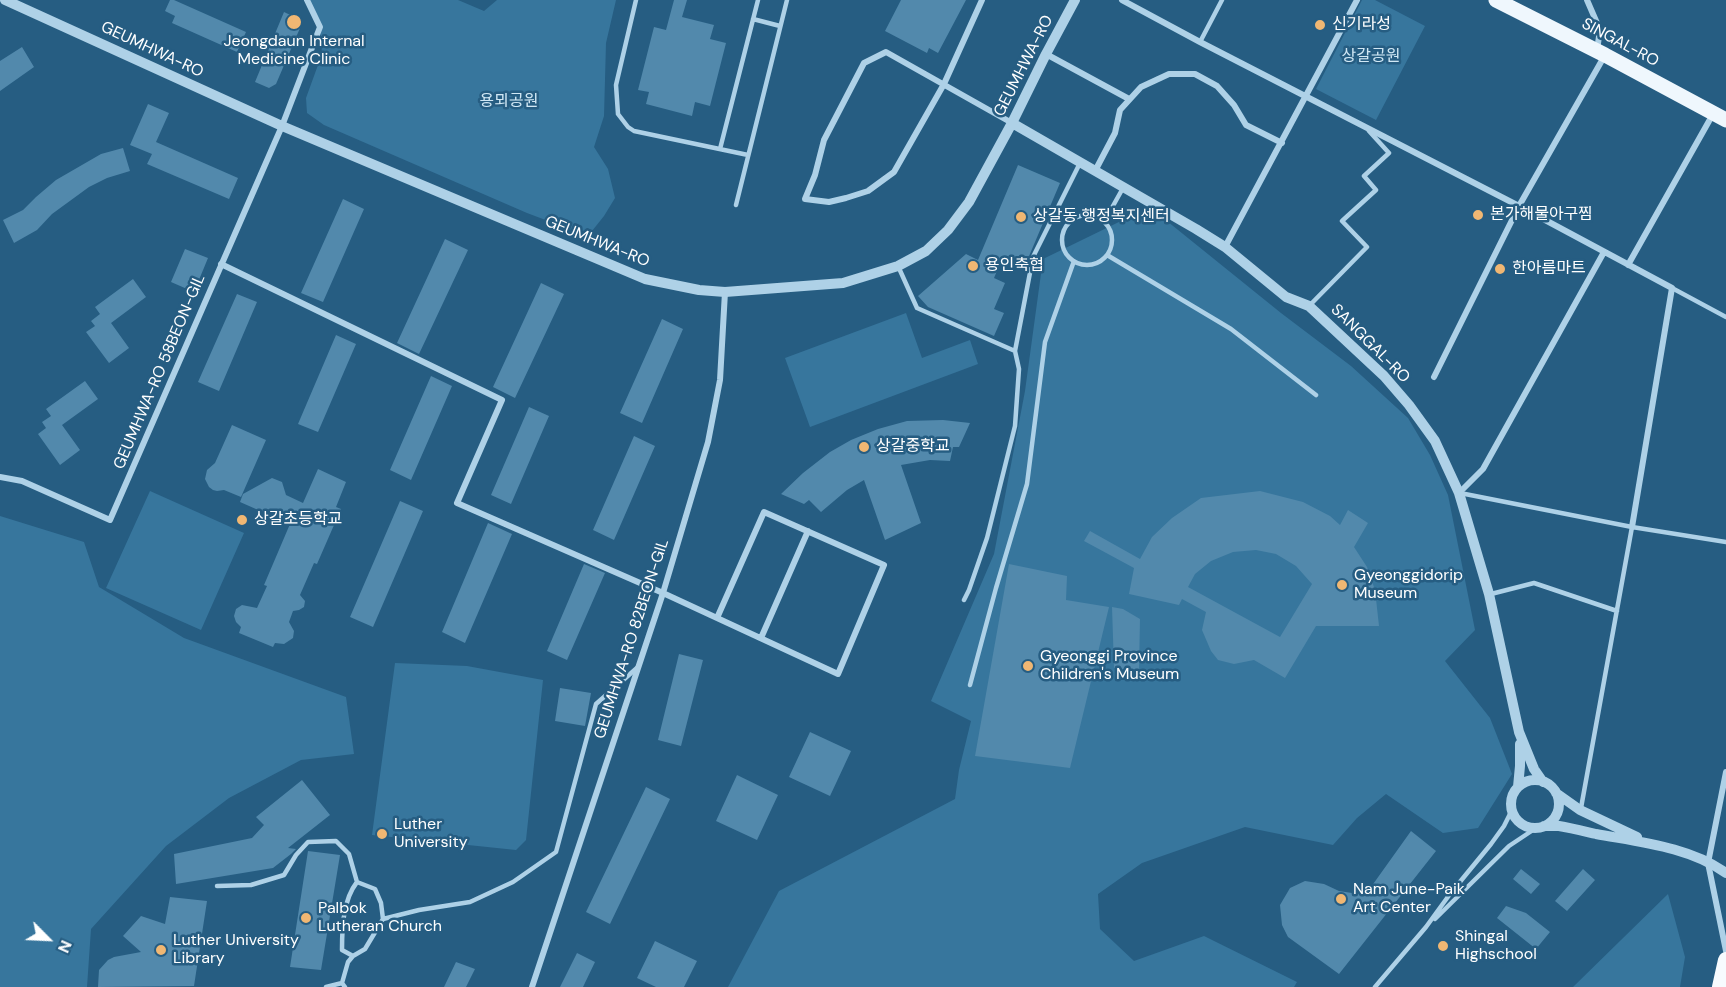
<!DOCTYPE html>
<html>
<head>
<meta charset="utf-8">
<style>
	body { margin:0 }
	#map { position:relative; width:1726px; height:987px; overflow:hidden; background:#265d82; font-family:"DM Sans",sans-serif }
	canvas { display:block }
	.north { position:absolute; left:18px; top:909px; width:60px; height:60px; -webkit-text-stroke:4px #265d82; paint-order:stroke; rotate:114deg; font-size:16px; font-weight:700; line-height:24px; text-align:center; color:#fff }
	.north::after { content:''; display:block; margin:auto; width:21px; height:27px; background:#fff; clip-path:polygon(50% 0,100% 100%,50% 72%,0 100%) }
</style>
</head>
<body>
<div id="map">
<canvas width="1726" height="987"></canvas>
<div class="north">N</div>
</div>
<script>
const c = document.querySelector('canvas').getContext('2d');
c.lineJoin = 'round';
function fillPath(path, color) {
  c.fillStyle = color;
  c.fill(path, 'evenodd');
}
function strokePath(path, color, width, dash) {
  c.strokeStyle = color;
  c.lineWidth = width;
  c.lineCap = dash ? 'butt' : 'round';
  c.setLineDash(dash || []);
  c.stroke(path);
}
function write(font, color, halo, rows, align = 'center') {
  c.font = font + ' "DM Sans","Noto Sans KR",sans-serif';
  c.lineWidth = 5;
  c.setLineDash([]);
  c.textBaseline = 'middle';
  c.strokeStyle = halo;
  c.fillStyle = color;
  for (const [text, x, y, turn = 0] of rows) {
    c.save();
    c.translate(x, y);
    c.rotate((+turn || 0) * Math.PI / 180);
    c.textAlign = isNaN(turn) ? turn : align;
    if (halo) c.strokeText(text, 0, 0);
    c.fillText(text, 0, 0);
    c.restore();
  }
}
const green = new Path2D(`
	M 307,0 L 458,0 L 484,11 L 497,0 L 616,0 L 606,43 L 604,116 L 594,147 L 608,169 L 615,198 L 604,216 L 588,236 L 527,213 L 324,125 L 307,113 L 306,98 L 322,54 L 320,27 Z
	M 1362,0 L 1375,0 L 1425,26 L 1376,120 L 1316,89 Z
	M 1157,213 L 1281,313 L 1351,366 L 1408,418 L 1430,455 L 1448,495 L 1475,630 L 1445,661 L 1490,718 L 1512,774 L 1478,828 L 1443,833 L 1386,794 L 1357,818 L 1333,845 L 1245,827 L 1142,863 L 1098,894 L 1100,929 L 1134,961 L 1204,936 L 1297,982 L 1294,987 L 728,987 L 779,891 L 955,799 L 959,770 L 971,721 L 931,701 L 994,554 L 1025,391 L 1043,259 L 1123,220 Z
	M 906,313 L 922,358 L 970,340 L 978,364 L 810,427 L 785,358 Z
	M 150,491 L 244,533 L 201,630 L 106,588 Z
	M 0,516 L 84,542 L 99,587 L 184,638 L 346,697 L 354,754 L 301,760 L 229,798 L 166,846 L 91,929 L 87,987 L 0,987 Z
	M 395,663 L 467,666 L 543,680 L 526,840 L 516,850 L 372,835 Z
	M 1668,894 L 1685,957 L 1680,987 L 1573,987 Z`);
const building = new Path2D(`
	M 170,0 L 174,0 L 246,32 L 237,52 L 172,23 L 175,16 L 165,11 Z
	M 674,0 L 687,0 L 682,17 L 714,25 L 710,39 L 726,43 L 710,106 L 695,102 L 692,116 L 646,104 L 649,92 L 638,90 L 654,27 L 666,30 Z
	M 901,0 L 966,0 L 938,53 L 929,48 L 927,53 L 885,31 Z
	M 284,12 L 303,21 L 276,84 L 269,88 L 255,82 Z
	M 22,47 L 34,67 L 0,91 L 0,61 Z
	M 148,104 L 169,113 L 156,142 L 238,178 L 229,199 L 147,164 L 152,154 L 130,145 Z
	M 123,148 L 130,171 L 107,178 L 89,187 L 52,214 L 37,230 L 14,243 L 3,220 L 23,210 L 36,197 L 56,180 L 101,154 Z
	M 1018,165 L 1060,183 L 1024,268 L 1002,259 L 994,278 L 1005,283 L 994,309 L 1004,313 L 994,336 L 928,307 L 918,296 L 966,254 L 978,260 Z
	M 343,199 L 364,209 L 323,302 L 301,293 Z
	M 445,239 L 468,250 L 419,354 L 397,343 Z
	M 185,249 L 208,258 L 194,292 L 171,282 Z
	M 133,279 L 146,297 L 111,323 L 129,348 L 109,363 L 86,332 L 95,326 L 91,321 L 100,314 L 95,307 Z
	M 541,283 L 564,294 L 515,398 L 493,387 Z
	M 237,294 L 257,302 L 219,391 L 198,382 Z
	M 662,319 L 683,329 L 642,423 L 620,413 Z
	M 336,335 L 356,344 L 318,432 L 298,424 Z
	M 431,376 L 452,386 L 411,480 L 390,470 Z
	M 85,381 L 98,399 L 62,425 L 80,450 L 60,465 L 38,434 L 46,428 L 42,422 L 51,416 L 46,409 Z
	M 529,407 L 549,416 L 511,504 L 491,495 Z
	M 943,420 L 970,423 L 959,447 L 953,447 L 950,461 L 930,460 L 901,465 L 921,523 L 885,540 L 864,480 L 847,490 L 821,512 L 809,500 L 804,504 L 781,494 L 803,473 L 830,452 L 851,440 L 878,429 L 907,421 Z
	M 232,425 L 266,440 L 241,497 L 224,490 L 217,491 L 213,490 L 209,487 L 205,479 L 207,470 L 215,463 Z
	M 634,436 L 655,446 L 614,540 L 593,530 Z
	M 318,469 L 346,482 L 336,507 L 341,509 L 317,564 L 314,563 L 300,595 L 305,601 L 304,607 L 299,610 L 293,611 L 289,622 L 294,631 L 293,638 L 284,644 L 275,643 L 273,647 L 239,633 L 241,627 L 236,622 L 234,616 L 236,609 L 242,605 L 257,608 L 267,586 L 264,585 L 290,524 L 240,502 L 243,494 L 272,478 L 282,482 L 286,495 L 303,503 Z
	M 1260,491 L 1303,502 L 1330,516 L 1340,525 L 1348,510 L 1368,523 L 1354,547 L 1367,567 L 1375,590 L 1379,626 L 1316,626 L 1285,678 L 1254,660 L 1234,664 L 1218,660 L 1211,651 L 1202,630 L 1206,612 L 1182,599 L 1179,605 L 1129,594 L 1134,568 L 1084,541 L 1090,531 L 1140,559 L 1152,537 L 1172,518 L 1201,498 ZM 1256,550 L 1276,554 L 1296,566 L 1312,584 L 1280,637 L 1188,587 L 1195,574 L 1211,561 L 1233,552 Z
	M 400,501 L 423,511 L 373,627 L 350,617 Z
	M 488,523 L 512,534 L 465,643 L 442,632 Z
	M 584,564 L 605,573 L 567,660 L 547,651 Z
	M 1009,564 L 1067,576 L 1066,600 L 1109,607 L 1070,768 L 975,756 Z
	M 1112,607 L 1123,609 L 1140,619 L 1139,671 L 1114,668 Z
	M 679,654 L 703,660 L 681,746 L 658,740 Z
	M 560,688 L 591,693 L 585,726 L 555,721 Z
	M 810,732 L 851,751 L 830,796 L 789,777 Z
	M 737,775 L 778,795 L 757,840 L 716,821 Z
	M 302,780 L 330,815 L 288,848 L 296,849 L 291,854 L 273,868 L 176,884 L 174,854 L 252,838 L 264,825 L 256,817 Z
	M 646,787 L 670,799 L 610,924 L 586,912 Z
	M 1411,831 L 1436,851 L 1339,974 L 1288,937 L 1282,925 L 1280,905 L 1290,888 L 1305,881 L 1324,884 L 1339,891 L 1352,893 L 1362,892 L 1371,887 Z
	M 308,851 L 340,855 L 321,970 L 290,967 Z
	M 1521,869 L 1540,884 L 1531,894 L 1513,879 Z
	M 1583,869 L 1595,880 L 1567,911 L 1555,901 Z
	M 170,897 L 207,901 L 194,986 L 98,987 L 99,970 L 108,960 L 114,957 L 141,952 L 123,936 L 141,916 L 165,924 Z
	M 1506,906 L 1526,913 L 1550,932 L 1536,949 L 1497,918 Z
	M 655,941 L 697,961 L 684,987 L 656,987 L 637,978 Z
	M 577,953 L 595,962 L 583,987 L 560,987 Z
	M 456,962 L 475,969 L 466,987 L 444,987 Z`);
const service = new Path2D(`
	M 636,0 L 616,85 L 618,114 L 628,127 L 634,131 L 748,155
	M 753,19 L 780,26
	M 1200,42 L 1222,0
	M 720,149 L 758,0
	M 736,205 L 787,0
	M1062 240a25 25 0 1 1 50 0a25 25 0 1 1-50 0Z
	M 1104,222 L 1123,188
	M 1107,255 L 1231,329 L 1316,395
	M 898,266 L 917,308 L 1015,351
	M 1672,288 L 1726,317
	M 1309,306 L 1367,247 L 1342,221 L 1376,190 L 1364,176 L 1389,153 L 1369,131
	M 1460,493 L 1632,527 L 1726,542
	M 1491,594 L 1534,583 L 1617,611
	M 964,600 L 969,590 L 987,538 L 1015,426 L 1019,369 L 1015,351 L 1033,257 L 1080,163
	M 970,685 L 996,588 L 1027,484 L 1045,342 L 1074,261
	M 1581,808 L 1632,527
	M 217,886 L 251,885 L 284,875 L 296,855 L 308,842 L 336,841 L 349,854 L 357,882 L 375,889 L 381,903 L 383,919 L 419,910 L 470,902 L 513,882 L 556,852 L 596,704 L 638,667
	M 1435,919 L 1509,846 L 1536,828
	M 353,956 L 342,950 C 342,927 343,900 357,882
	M 326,987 L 342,983
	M 345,987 L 342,983 L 348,962 L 353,956 L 365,949 L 383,919
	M 1375,987 L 1426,927 L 1450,894 L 1491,844 L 1504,826 L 1512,810`);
const minor = new Path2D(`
	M 982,0 L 944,84 L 894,172 L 868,191 L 846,198 L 829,202 L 805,199 L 815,175 L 824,140 L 864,63 L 886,52 L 1012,123
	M 1122,0 L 1200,42 L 1519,206 L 1434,377
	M 1587,0 L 1600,30 L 1597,50
	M 1046,54 L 1129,99
	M 1605,55 L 1519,206 L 1672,288 L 1632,527
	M 1095,171 L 1115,133 L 1120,110 L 1141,87 L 1169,74 L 1195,74 L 1217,86 L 1234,105 L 1246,125 L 1282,143
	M 1225,247 L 1357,0
	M 221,264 L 502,400 L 457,503 L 663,593 L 838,674 L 884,565 L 764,512 L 717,618
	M 1628,265 L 1713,114
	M 0,477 L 22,481 L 110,520 L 282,126 L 320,27 L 307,0
	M 1459,493 L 1483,469 L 1604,252
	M 761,638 L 808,531
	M 1726,772 L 1708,863 L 1726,951
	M 532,987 L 663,593 L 708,442 L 720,380 L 725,292`);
const tertiary = new Path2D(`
	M 5,0 L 282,126 L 645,279 L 699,290 L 725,292 L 843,283 L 898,266 L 926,251 L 948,230 L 969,202 L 1012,123 L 1046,54 L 1075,0
	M 1012,123 L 1196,229 L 1225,247 L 1286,297 L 1309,306 L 1384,376 L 1409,405 L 1435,441 L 1459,493 L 1489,594 L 1519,732 L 1534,769 L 1543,782
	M1511 804a24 24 0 1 1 48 0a24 24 0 1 1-48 0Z
	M 1518,787 L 1520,766 L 1520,744
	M 1556,793 L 1580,810 L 1637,837
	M 1544,826 L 1559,826 C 1571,828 1583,831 1596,834 C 1639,842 1690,847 1726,873`);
const primary = new Path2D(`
	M 1496,0 L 1605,55 L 1726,120`);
const trunk = new Path2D(`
	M 1720,987 L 1726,960`);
const markers = [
	[294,22,8,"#f0b773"],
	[1320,25,6,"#f0b773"],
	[1478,215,6,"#f0b773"],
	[1021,217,6,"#f0b773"],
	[973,266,6,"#f0b773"],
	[1500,269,6,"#f0b773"],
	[864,447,6,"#f0b773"],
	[242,520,6,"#f0b773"],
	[1342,585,6,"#f0b773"],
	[1028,666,6,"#f0b773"],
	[382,834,6,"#f0b773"],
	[1341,899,6,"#f0b773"],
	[306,918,6,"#f0b773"],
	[1443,946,6,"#f0b773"],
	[161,950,6,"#f0b773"]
];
const poiNames = [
	["신기라성",1332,25],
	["Jeongdaun Internal",294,42,"center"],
	["Medicine Clinic",294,60,"center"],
	["본가해물아구찜",1490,215],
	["상갈동 행정복지센터",1033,217],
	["용인축협",985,266],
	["한아름마트",1512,269],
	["상갈중학교",876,447],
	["상갈초등학교",254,520],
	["Gyeonggidorip",1354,576],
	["Museum",1354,594],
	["Gyeonggi Province",1040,657],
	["Children's Museum",1040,675],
	["Luther",394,825],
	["University",394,843],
	["Nam June-Paik",1353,890],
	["Art Center",1353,908],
	["Palbok",318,909],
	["Lutheran Church",318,927],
	["Shingal",1455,937],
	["Highschool",1455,955],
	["Luther University",173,941],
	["Library",173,959]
];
const streetNames = [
	["SINGAL-RO",1620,43,28],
	["GEUMHWA-RO",152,50,25],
	["GEUMHWA-RO",1024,66,-63],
	["GEUMHWA-RO",597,242,22],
	["SANGGAL-RO",1370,344,45],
	["GEUMHWA-RO 58BEON-GIL",160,372,-67],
	["GEUMHWA-RO 82BEON-GIL",632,639,-72]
];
const parkNames = [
	["상갈공원",1371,57],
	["용뫼공원",509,102]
];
fillPath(green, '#37769d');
fillPath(building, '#5289ac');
strokePath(service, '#aed1e7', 4.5);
strokePath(minor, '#aed1e7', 6);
strokePath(tertiary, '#aed1e7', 10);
strokePath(primary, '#eff7fd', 15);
strokePath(trunk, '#f7fbfe', 16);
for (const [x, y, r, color] of markers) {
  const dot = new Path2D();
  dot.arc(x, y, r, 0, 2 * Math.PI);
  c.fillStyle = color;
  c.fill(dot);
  strokePath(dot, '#265d82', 2);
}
write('16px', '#fff', '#265d82', poiNames, 'left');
write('16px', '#fff', '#265d82', streetNames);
write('16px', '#d1e8f5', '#265d82', parkNames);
</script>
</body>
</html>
